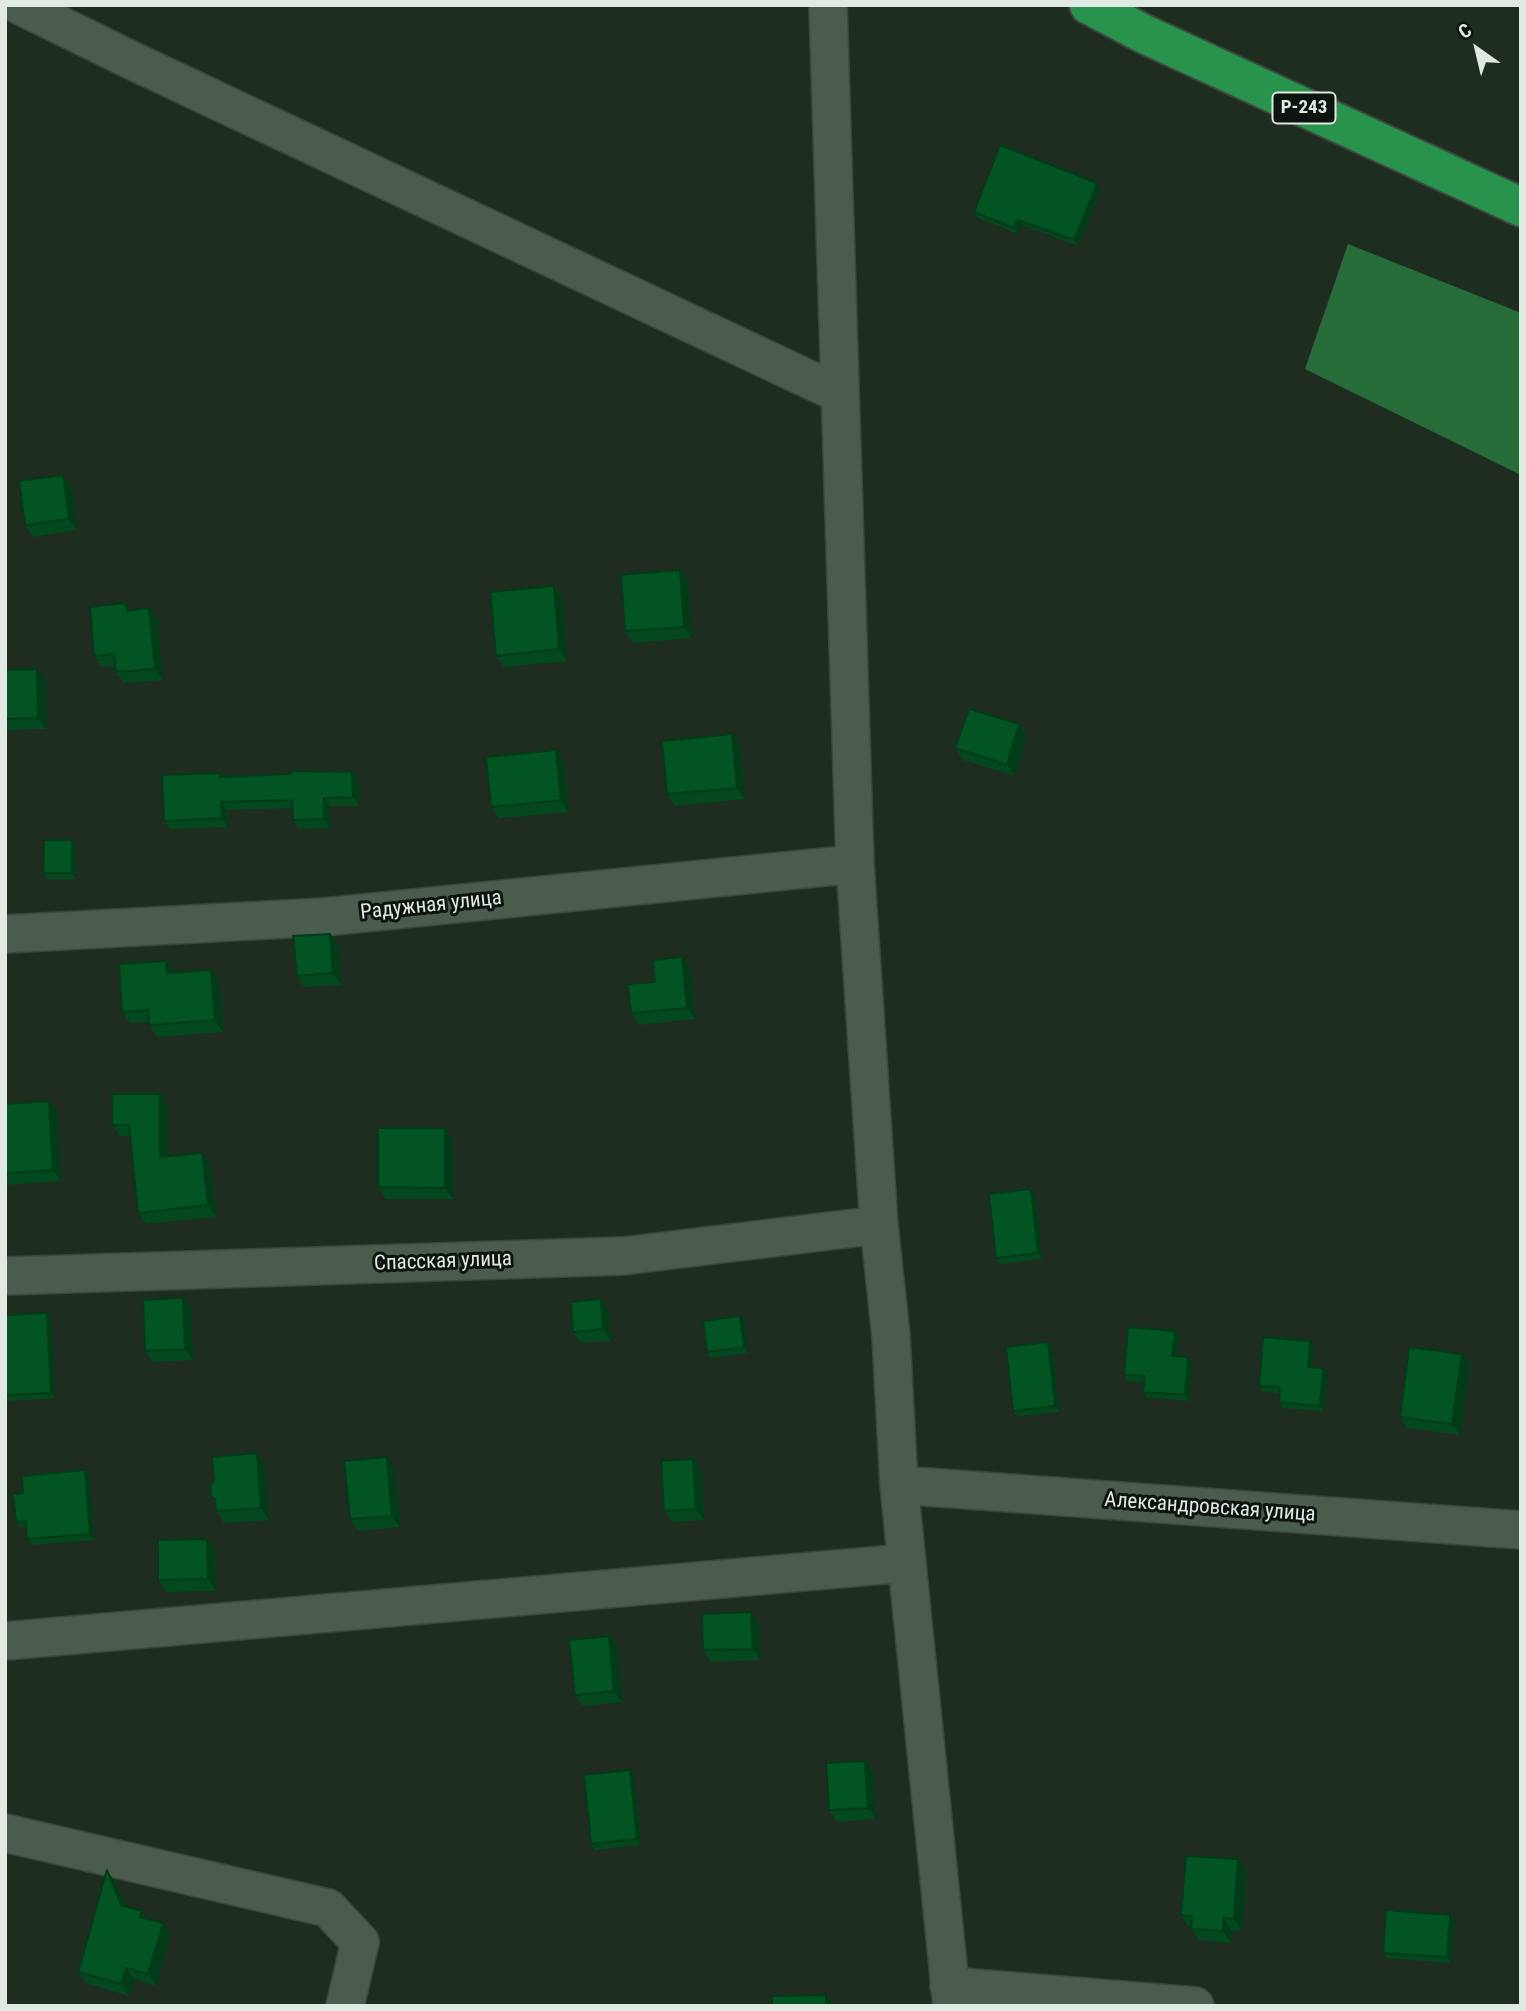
<!DOCTYPE html>
<html>
<head>
<meta charset="utf-8">
<style>
	body { margin:0 }
	#map { position:relative; width:1526px; height:2011px; overflow:hidden; background:#1f2d21; font-family:"Roboto Condensed",sans-serif }
	canvas { display:block }
	.frame { position:absolute; inset:0; border:7px solid #e0e9e2; pointer-events:none }
	.north { position:absolute; left:1442px; top:14px; width:70px; height:70px; -webkit-text-stroke:5px #0d130e; paint-order:stroke; rotate:326deg; font-size:19px; font-weight:700; line-height:28px; text-align:center; color:#e0e9e2 }
	.north::after { content:''; display:block; margin:auto; width:24px; height:32px; background:#e0e9e2; clip-path:polygon(50% 0,100% 100%,50% 72%,0 100%) }
</style>
</head>
<body>
<div id="map">
<canvas width="1526" height="2011"></canvas>
<div class="frame"></div>
<div class="north">С</div>
</div>
<script>
const c = document.querySelector('canvas').getContext('2d');
c.lineJoin = 'round';
function fillPath(path, color) {
  c.fillStyle = color;
  c.fill(path, 'evenodd');
}
function strokePath(path, color, width, dash) {
  c.strokeStyle = color;
  c.lineWidth = width;
  c.lineCap = dash ? 'butt' : 'round';
  c.setLineDash(dash || []);
  c.stroke(path);
}
function write(font, color, halo, rows, align = 'center') {
  c.font = font + ' "Roboto Condensed",sans-serif';
  c.lineWidth = 6;
  c.setLineDash([]);
  c.textBaseline = 'middle';
  c.strokeStyle = halo;
  c.fillStyle = color;
  for (const [text, x, y, turn = 0] of rows) {
    c.save();
    c.translate(x, y);
    c.rotate((+turn || 0) * Math.PI / 180);
    c.textAlign = isNaN(turn) ? turn : align;
    if (halo) c.strokeText(text, 0, 0);
    c.fillText(text, 0, 0);
    c.restore();
  }
}
const forest = new Path2D(`
	M 1348,244 L 1521,313 L 1521,475 L 1305,369 Z`);
const minor = new Path2D(`
	M 19,5 L 135,62 L 840,394
	M 828,5 L 855,864 L 879,1225 L 891,1336 L 899,1485 L 952,2006
	M 5,934 L 324,917 L 855,864
	M 5,1276 L 623,1256 L 879,1225
	M 899,1485 L 1521,1530
	M 5,1641 L 907,1563
	M 5,1833 L 328,1908 L 360,1942 L 345,2006
	M 949,1986 L 1195,2006`);
const trunk = new Path2D(`
	M 1089,5 L 1144,34 L 1521,207`);
const wall = new Path2D(`
	M 1101,189 L 1078,246 L 1022,225 L 1018,234 L 978,218 L 974,212 Z
	M 71,486 L 77,530 L 33,537 L 25,525 Z
	M 680,570 L 688,582 L 692,638 L 633,643 L 625,631 Z
	M 562,597 L 567,661 L 504,667 L 496,656 Z
	M 149,608 L 157,620 L 163,680 L 124,683 L 116,672 L 115,666 L 102,667 L 94,656 L 131,610 Z
	M 5,670 L 45,680 L 46,729 L 5,730 Z
	M 1019,724 L 1027,736 L 1015,776 L 963,760 L 955,748 Z
	M 732,734 L 740,745 L 745,799 L 675,806 L 667,794 Z
	M 556,750 L 564,762 L 569,812 L 499,818 L 491,807 Z
	M 223,777 L 358,780 L 359,806 L 330,806 L 330,828 L 299,829 L 293,820 L 292,808 L 227,810 L 228,827 L 170,829 L 164,821 Z
	M 76,846 L 76,879 L 47,879 L 43,873 Z
	M 330,934 L 338,945 L 341,985 L 304,987 L 297,976 Z
	M 682,957 L 690,969 L 695,1019 L 639,1025 L 631,1013 L 655,982 Z
	M 174,973 L 219,982 L 223,1032 L 157,1037 L 149,1025 L 149,1022 L 130,1023 L 122,1012 Z
	M 5,1104 L 57,1112 L 61,1181 L 5,1185 Z
	M 168,1105 L 168,1156 L 210,1164 L 216,1217 L 146,1224 L 138,1213 L 131,1136 L 120,1136 L 112,1125 Z
	M 453,1140 L 453,1199 L 386,1199 L 378,1187 Z
	M 1035,1195 L 1042,1259 L 1000,1264 L 996,1258 Z
	M 601,1299 L 609,1311 L 611,1341 L 581,1343 L 573,1332 Z
	M 191,1309 L 193,1360 L 153,1362 L 145,1351 Z
	M 47,1313 L 51,1318 L 55,1398 L 5,1401 L 5,1315 Z
	M 744,1322 L 748,1353 L 711,1358 L 707,1352 Z
	M 1175,1331 L 1179,1336 L 1177,1356 L 1188,1357 L 1192,1363 L 1189,1401 L 1147,1397 L 1143,1392 L 1144,1382 L 1128,1381 L 1124,1375 Z
	M 1048,1342 L 1052,1348 L 1059,1412 L 1017,1416 L 1013,1411 Z
	M 1314,1347 L 1312,1367 L 1323,1368 L 1327,1374 L 1324,1411 L 1283,1408 L 1279,1402 L 1279,1393 L 1263,1392 L 1259,1386 Z
	M 1462,1354 L 1469,1365 L 1460,1435 L 1407,1428 L 1400,1417 Z
	M 257,1453 L 265,1465 L 269,1520 L 224,1523 L 216,1511 L 215,1502 L 211,1496 Z
	M 693,1459 L 701,1471 L 704,1520 L 672,1522 L 664,1511 Z
	M 395,1469 L 400,1527 L 358,1531 L 350,1519 Z
	M 89,1476 L 94,1540 L 31,1545 L 27,1539 L 27,1527 L 20,1528 L 16,1522 L 23,1493 Z
	M 207,1539 L 215,1551 L 216,1591 L 166,1592 L 158,1580 Z
	M 751,1612 L 759,1623 L 761,1660 L 711,1662 L 703,1650 Z
	M 609,1636 L 617,1647 L 622,1702 L 583,1706 L 575,1695 Z
	M 873,1773 L 876,1819 L 837,1822 L 829,1810 Z
	M 634,1776 L 641,1845 L 595,1850 L 591,1844 Z
	M 1246,1871 L 1242,1931 L 1231,1930 L 1231,1943 L 1199,1940 L 1191,1929 L 1191,1927 L 1189,1927 L 1181,1915 Z
	M 115,1882 L 125,1906 L 147,1919 L 163,1923 L 170,1934 L 156,1986 L 134,1979 L 129,1996 L 86,1983 L 78,1972 Z
	M 1450,1915 L 1454,1921 L 1451,1963 L 1387,1958 L 1383,1953 Z`);
const shadedWall = new Path2D(`
	M 1097,183 L 1101,189 L 1078,246 L 1074,240 Z
	M 1018,220 L 1022,225 L 1018,234 L 1014,228 Z
	M 63,475 L 71,486 L 77,530 L 69,519 Z
	M 680,570 L 688,582 L 692,638 L 684,627 Z
	M 554,586 L 562,597 L 567,661 L 559,649 Z
	M 149,608 L 157,620 L 163,680 L 155,669 Z
	M 37,669 L 45,680 L 46,729 L 38,718 Z
	M 1019,724 L 1027,736 L 1015,776 L 1007,765 Z
	M 732,734 L 740,745 L 745,799 L 737,788 Z
	M 556,750 L 564,762 L 569,812 L 561,800 Z
	M 352,772 L 358,780 L 359,806 L 353,797 Z
	M 324,798 L 330,806 L 330,828 L 324,819 Z
	M 221,802 L 227,810 L 228,827 L 222,818 Z
	M 72,840 L 76,846 L 76,879 L 72,873 Z
	M 330,934 L 338,945 L 341,985 L 333,973 Z
	M 682,957 L 690,969 L 695,1019 L 687,1008 Z
	M 166,961 L 174,972 L 167,973 Z
	M 211,970 L 219,982 L 223,1032 L 215,1020 Z
	M 160,1094 L 168,1105 L 168,1168 L 160,1157 Z
	M 49,1101 L 57,1112 L 61,1181 L 53,1170 Z
	M 445,1128 L 453,1140 L 453,1199 L 445,1188 Z
	M 202,1153 L 210,1164 L 216,1217 L 208,1205 Z
	M 1031,1189 L 1035,1195 L 1042,1259 L 1038,1253 Z
	M 183,1298 L 191,1309 L 193,1360 L 185,1349 Z
	M 601,1299 L 609,1311 L 611,1341 L 603,1329 Z
	M 47,1313 L 51,1318 L 55,1398 L 51,1393 Z
	M 740,1316 L 744,1322 L 748,1353 L 744,1347 Z
	M 1175,1331 L 1179,1336 L 1176,1362 L 1172,1356 Z
	M 1310,1341 L 1314,1347 L 1312,1372 L 1308,1367 Z
	M 1048,1342 L 1052,1348 L 1059,1412 L 1055,1406 Z
	M 1462,1354 L 1469,1365 L 1460,1435 L 1452,1424 Z
	M 1188,1357 L 1192,1363 L 1189,1401 L 1185,1395 Z
	M 1323,1368 L 1327,1374 L 1324,1411 L 1320,1406 Z
	M 257,1453 L 265,1465 L 269,1520 L 261,1508 Z
	M 387,1457 L 395,1469 L 400,1527 L 392,1516 Z
	M 693,1459 L 701,1471 L 704,1520 L 696,1509 Z
	M 85,1470 L 89,1476 L 94,1540 L 90,1534 Z
	M 207,1539 L 215,1551 L 216,1591 L 208,1579 Z
	M 751,1612 L 759,1623 L 761,1660 L 753,1649 Z
	M 609,1636 L 617,1647 L 622,1702 L 614,1691 Z
	M 865,1761 L 873,1773 L 876,1819 L 868,1808 Z
	M 630,1770 L 634,1776 L 641,1845 L 637,1839 Z
	M 1238,1859 L 1246,1871 L 1242,1931 L 1234,1919 Z
	M 107,1870 L 115,1882 L 129,1917 L 121,1905 Z
	M 1450,1915 L 1454,1921 L 1451,1963 L 1447,1957 Z
	M 1223,1918 L 1231,1930 L 1231,1943 L 1223,1931 Z
	M 163,1923 L 170,1934 L 156,1986 L 148,1974 Z
	M 126,1968 L 134,1979 L 129,1996 L 121,1984 Z
	M 826,1995 L 834,2006 L 826,2006 Z`);
const building = new Path2D(`
	M 1000,145 L 1097,183 L 1074,240 L 1018,220 L 1014,228 L 974,212 Z
	M 63,475 L 69,519 L 25,525 L 19,481 Z
	M 680,570 L 684,627 L 625,631 L 621,575 Z
	M 554,586 L 559,649 L 496,656 L 490,592 Z
	M 126,603 L 127,611 L 149,608 L 155,669 L 116,672 L 114,654 L 94,656 L 90,607 Z
	M 37,669 L 38,718 L 5,719 L 5,670 Z
	M 969,709 L 1019,724 L 1007,765 L 955,748 Z
	M 732,734 L 737,788 L 667,794 L 662,741 Z
	M 556,750 L 561,800 L 491,807 L 486,757 Z
	M 291,771 L 352,772 L 353,797 L 324,798 L 324,819 L 293,820 L 292,800 L 221,802 L 222,818 L 164,821 L 162,775 L 220,773 L 220,777 L 291,774 Z
	M 44,840 L 72,840 L 72,873 L 43,873 Z
	M 330,934 L 333,973 L 297,976 L 293,936 Z
	M 682,957 L 687,1008 L 631,1013 L 628,984 L 655,982 L 653,960 Z
	M 166,961 L 167,973 L 211,970 L 215,1020 L 149,1025 L 148,1010 L 122,1012 L 119,964 Z
	M 112,1094 L 160,1094 L 160,1157 L 202,1153 L 208,1205 L 138,1213 L 129,1125 L 112,1125 Z
	M 49,1101 L 53,1170 L 5,1173 L 5,1104 Z
	M 378,1128 L 445,1128 L 445,1188 L 378,1187 Z
	M 1031,1189 L 1038,1253 L 996,1258 L 989,1194 Z
	M 183,1298 L 185,1349 L 145,1351 L 143,1300 Z
	M 601,1299 L 603,1329 L 573,1332 L 571,1302 Z
	M 47,1313 L 51,1393 L 5,1395 L 5,1315 Z
	M 740,1316 L 744,1347 L 707,1352 L 703,1321 Z
	M 1128,1327 L 1175,1331 L 1172,1356 L 1188,1357 L 1185,1395 L 1143,1392 L 1145,1376 L 1124,1375 Z
	M 1263,1337 L 1310,1341 L 1308,1367 L 1323,1368 L 1320,1406 L 1279,1402 L 1280,1387 L 1259,1386 Z
	M 1048,1342 L 1055,1406 L 1013,1411 L 1006,1347 Z
	M 1409,1347 L 1462,1354 L 1452,1424 L 1400,1417 Z
	M 257,1453 L 261,1508 L 216,1511 L 215,1499 L 211,1496 L 210,1485 L 214,1481 L 212,1457 Z
	M 387,1457 L 392,1516 L 350,1519 L 344,1461 Z
	M 693,1459 L 696,1509 L 664,1511 L 661,1461 Z
	M 85,1470 L 90,1534 L 27,1539 L 26,1521 L 16,1522 L 13,1494 L 23,1493 L 22,1476 Z
	M 207,1539 L 208,1579 L 158,1580 L 158,1540 Z
	M 751,1612 L 753,1649 L 703,1650 L 702,1614 Z
	M 609,1636 L 614,1691 L 575,1695 L 569,1640 Z
	M 865,1761 L 868,1808 L 829,1810 L 826,1763 Z
	M 630,1770 L 637,1839 L 591,1844 L 584,1775 Z
	M 1186,1856 L 1238,1859 L 1234,1919 L 1223,1918 L 1223,1931 L 1191,1929 L 1192,1916 L 1181,1915 Z
	M 107,1870 L 121,1905 L 142,1911 L 140,1917 L 163,1923 L 148,1974 L 126,1968 L 121,1984 L 78,1972 Z
	M 1386,1910 L 1450,1915 L 1447,1957 L 1383,1953 Z
	M 826,1995 L 826,2006 L 772,2006 L 772,1996 Z`);
const shields = [
	[1304,108,63]
];
const shieldNames = [
	["Р-243",1304,108]
];
const streetNames = [
	["Радужная улица",431,906,-6],
	["Спасская улица",443,1262,-2],
	["Александровская улица",1210,1508,4]
];
fillPath(forest, '#276d3a');
strokePath(minor, '#3c483e', 40);
strokePath(trunk, '#3c483e', 42);
strokePath(minor, '#4b5b4e', 37);
strokePath(trunk, '#28934d', 38);
fillPath(wall, '#03481e');
fillPath(shadedWall, '#023b18');
fillPath(building, '#035423');
strokePath(building, '#023b18', 2);
for (const [x, y, w] of shields) {
  const box = new Path2D();
  box.roundRect(x - w / 2, y - 15.5, w, 31, 5);
  c.fillStyle = '#0d130e';
  c.fill(box);
  strokePath(box, '#e0e9e2', 2);
}
write('bold 19px', '#e0e9e2', null, shieldNames);
write('21px', '#e0e9e2', '#0d130e', streetNames);
</script>
</body>
</html>
